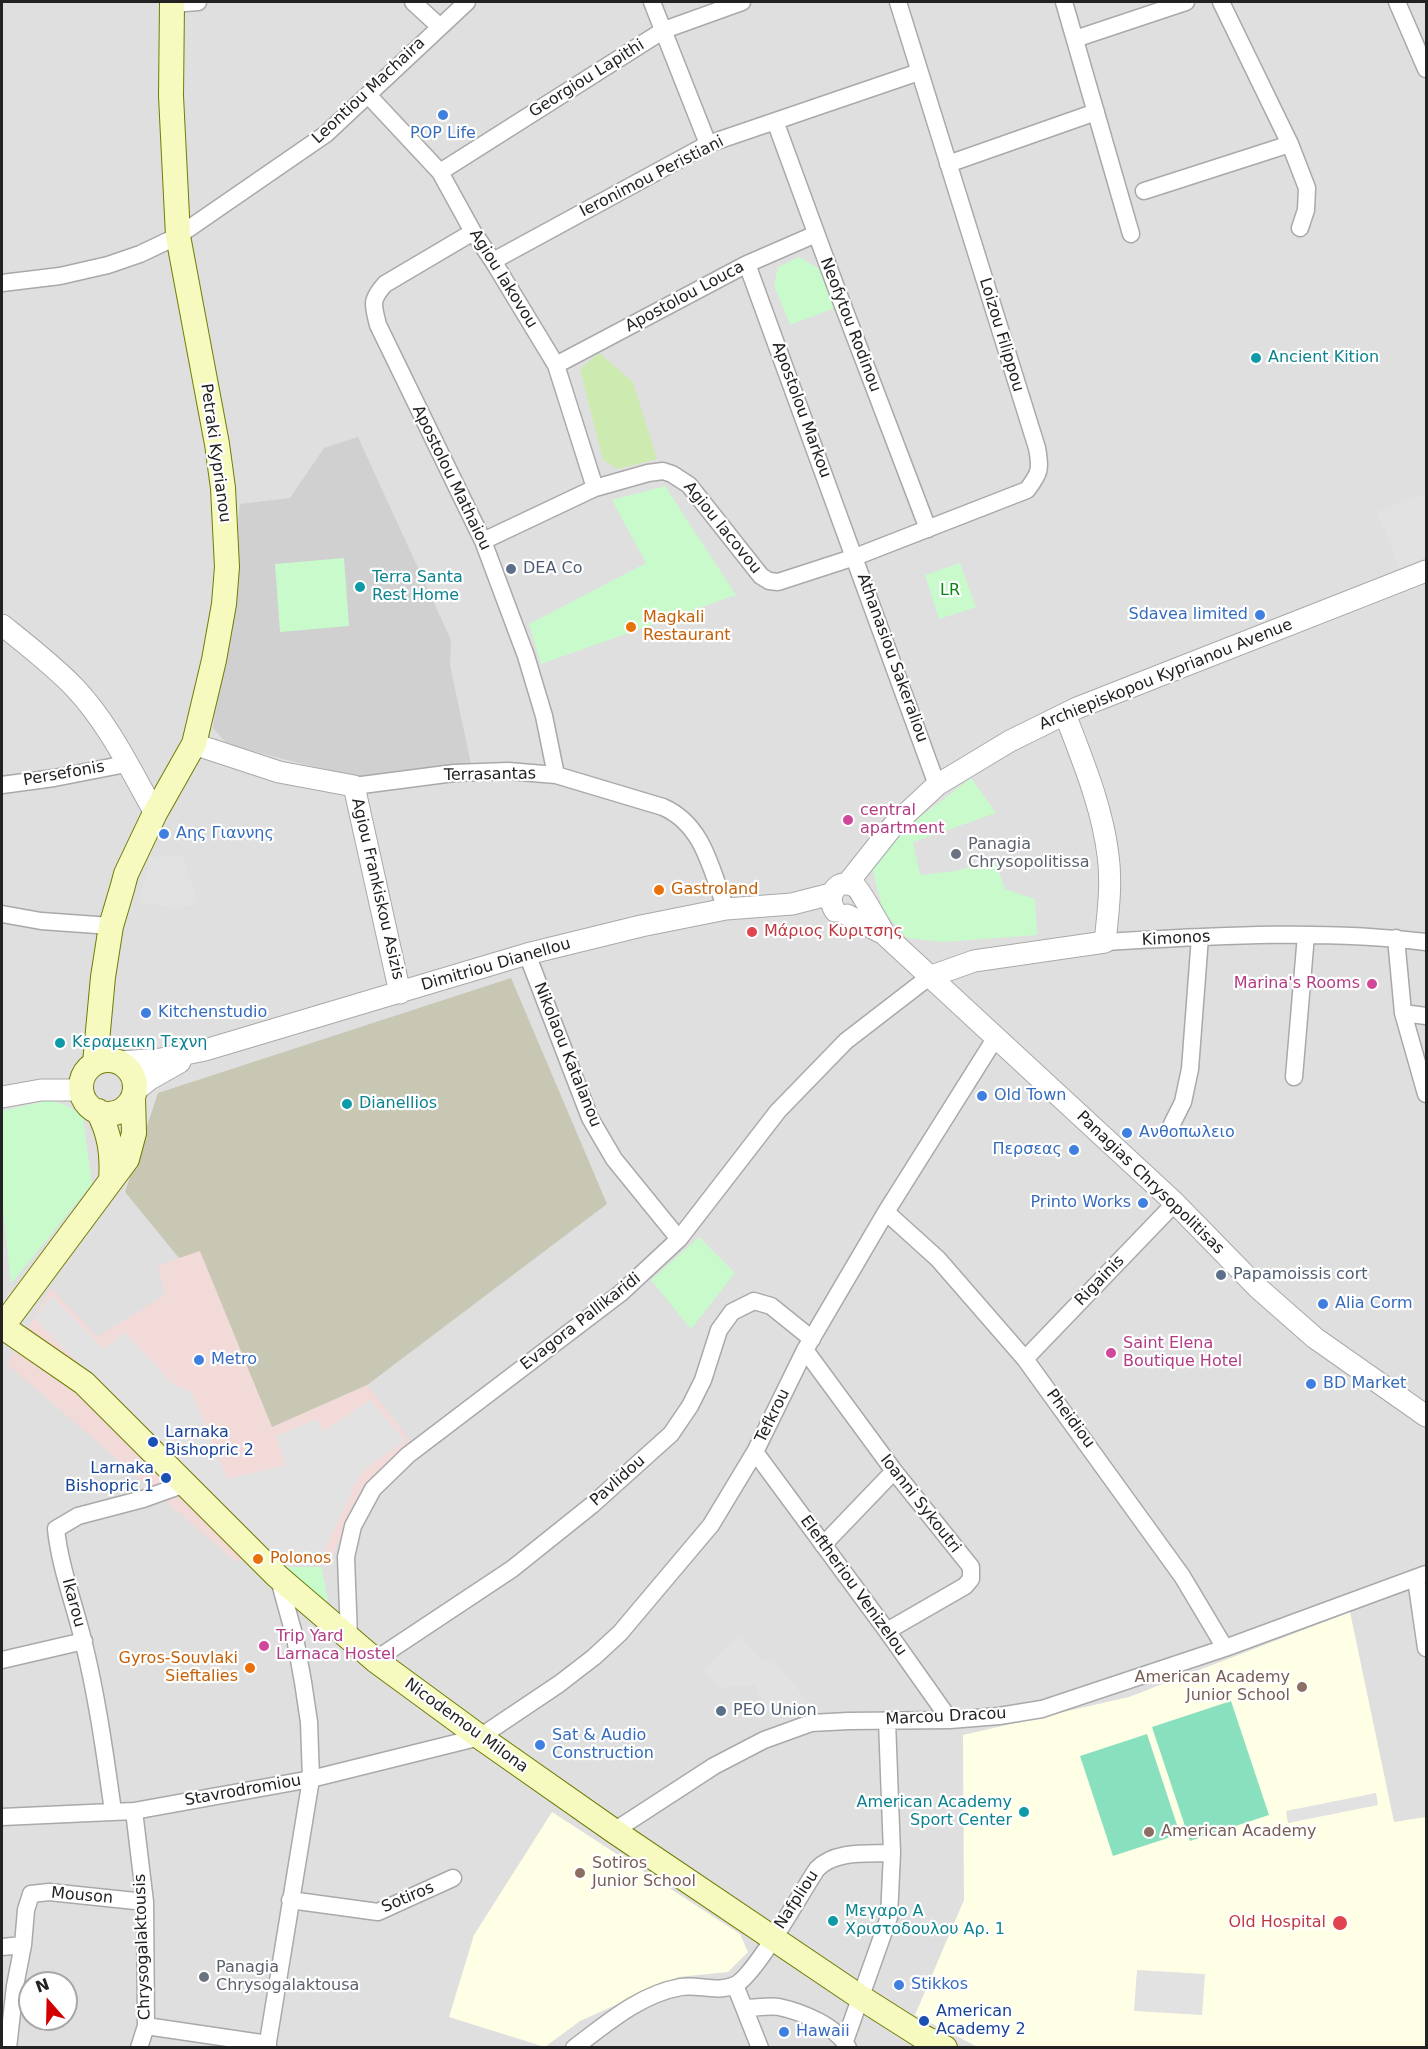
<!DOCTYPE html>
<html>
<head>
<meta charset="utf-8">
<style>
	body { margin:0 }
	#map { position:relative; width:1428px; height:2049px; overflow:hidden; background:#f2efe9; font-family:"DejaVu Sans",sans-serif }
	canvas { display:block }
	.frame { position:absolute; inset:0; border:3px solid #222; pointer-events:none }
	.north { position:absolute; left:18px; top:1971px; width:60px; height:60px; box-sizing:border-box; background:#fff; border:2px solid #a7a7a7; border-radius:50%; rotate:340deg; font-size:16px; font-weight:700; line-height:24px; text-align:center; color:#222 }
	.north::after { content:''; display:block; margin:auto; width:21px; height:27px; background:#d40000; clip-path:polygon(50% 0,100% 100%,50% 72%,0 100%) }
</style>
</head>
<body>
<div id="map">
<canvas width="1428" height="2049"></canvas>
<div class="frame"></div>
<div class="north">N</div>
</div>
<script>
const c = document.querySelector('canvas').getContext('2d');
c.lineJoin = 'round';
function fillPath(path, color) {
  c.fillStyle = color;
  c.fill(path, 'evenodd');
}
function strokePath(path, color, width, dash) {
  c.strokeStyle = color;
  c.lineWidth = width;
  c.lineCap = dash ? 'butt' : 'round';
  c.setLineDash(dash || []);
  c.stroke(path);
}
function write(font, color, halo, rows, align = 'center') {
  c.font = font + ' "DejaVu Sans",sans-serif';
  c.lineWidth = 4.5;
  c.setLineDash([]);
  c.textBaseline = 'middle';
  c.strokeStyle = halo;
  c.fillStyle = color;
  for (const [text, x, y, turn = 0] of rows) {
    c.save();
    c.translate(x, y);
    c.rotate((+turn || 0) * Math.PI / 180);
    c.textAlign = isNaN(turn) ? turn : align;
    if (halo) c.strokeText(text, 0, 0);
    c.fillText(text, 0, 0);
    c.restore();
  }
}
const residential = new Path2D(`
	M 2,2 L 1426,2 L 1426,2047 L 2,2048 ZM 30,1983 L 66,1983 L 66,2019 L 30,2019 Z`);
const commercial = new Path2D(`
	M 200,1250 L 272,1427 L 367,1385 L 410,1440 L 362,1487 L 330,1562 L 235,1561 L 7,1364 L 51,1288 L 97,1337 L 165,1295 L 158,1266 Z`);
const education = new Path2D(`
	M 1350,1612 L 1394,1822 L 1426,1817 L 1426,2047 L 978,2047 L 915,2015 L 964,1900 L 963,1735 L 1129,1697 Z
	M 552,1812 L 740,1934 L 748,1952 L 728,1972 L 678,1977 L 580,2021 L 545,2047 L 449,2017 L 474,1935 Z`);
const religious = new Path2D(`
	M 358,437 L 451,640 L 450,665 L 471,764 L 355,777 L 228,745 L 213,728 L 240,504 L 290,498 L 324,448 Z`);
const construction = new Path2D(`
	M 511,978 L 607,1204 L 367,1385 L 272,1427 L 200,1251 L 179,1258 L 125,1192 L 158,1093 Z`);
const grass = new Path2D(`
	M 599,353 L 633,382 L 657,459 L 618,469 L 603,460 L 580,369 Z`);
const park = new Path2D(`
	M 799,257 L 820,269 L 835,308 L 790,325 L 774,285 L 778,267 Z
	M 665,486 L 736,595 L 541,664 L 529,624 L 646,563 L 612,500 Z
	M 344,558 L 349,626 L 280,632 L 275,564 Z
	M 960,563 L 976,607 L 939,619 L 925,575 Z
	M 971,778 L 996,813 L 913,842 L 920,875 L 955,871 L 995,861 L 1005,889 L 1035,899 L 1037,935 L 945,942 L 907,938 L 883,911 L 872,867 L 907,827 Z
	M 50,1100 L 70,1107 L 83,1118 L 92,1184 L 11,1284 L 2,1201 L 2,1111 Z
	M 699,1237 L 735,1273 L 691,1329 L 651,1280 Z
	M 281,1567 L 321,1567 L 328,1600 L 317,1604 Z`);
const pitch = new Path2D(`
	M 1231,1701 L 1269,1815 L 1190,1841 L 1152,1727 Z
	M 1147,1734 L 1180,1834 L 1113,1856 L 1080,1756 Z`);
const parking = new Path2D(`
	M 1426,493 L 1426,557 L 1399,568 L 1377,512 Z
	M 182,856 L 198,903 L 176,908 L 140,902 L 150,857 Z
	M 52,1296 L 103,1349 L 124,1332 L 175,1386 L 191,1391 L 227,1479 L 286,1465 L 276,1436 L 317,1419 L 324,1431 L 370,1400 L 405,1441 L 361,1472 L 320,1560 L 272,1558 L 255,1543 L 34,1318 Z
	M 739,1636 L 760,1659 L 774,1662 L 815,1709 L 771,1719 L 755,1685 L 720,1688 L 703,1669 Z
	M 1376,1793 L 1378,1805 L 1288,1823 L 1286,1811 Z
	M 1137,1970 L 1205,1974 L 1202,2015 L 1134,2011 Z`);
const minor = new Path2D(`
	M 413,2 L 439,26
	M 652,2 L 708,144
	M 1064,2 L 1131,234
	M 1221,2 L 1290,144 L 1307,188 L 1306,210 L 1300,228
	M 1397,2 L 1426,69
	M 173,4 L 198,2
	M 1075,39 L 1186,2
	M 368,95 L 440,172 L 473,232 L 493,261 L 556,365 L 595,488
	M 775,121 L 837,290 L 928,529
	M 948,164 L 1096,112
	M 440,172 L 664,30 L 742,2
	M 1144,191 L 1290,144
	M 473,232 L 385,284 C 370,301 373,304 378,325 L 483,541 L 526,656 L 544,716 L 556,775
	M 493,261 L 708,144 L 919,72
	M 747,264 L 937,785
	M 2,283 L 60,276 L 108,265 L 140,254 L 178,236 L 326,134 L 467,2
	M 556,365 L 747,264 L 816,234
	M 483,541 L 595,488 L 648,473 L 663,471 L 672,474 L 689,485 L 761,576 L 769,581 L 778,582 L 855,557 L 1027,490 C 1040,473 1041,469 1037,448 L 898,2
	M 2,785 L 54,778 L 126,764
	M 354,786 L 454,773 L 508,771 L 556,775 L 663,807 C 704,825 711,870 726,909
	M 2,914 L 41,921 L 111,926
	M 1396,938 L 1403,1013 L 1426,1094
	M 1105,942 C 1211,936 1320,929 1426,942
	M 527,954 L 590,1118 L 614,1159 L 679,1239
	M 1403,1013 L 1426,1016
	M 1294,1077 L 1306,935
	M 1172,1124 L 1183,1102 L 1190,1069 L 1200,937
	M 886,1212 L 938,1259 L 1025,1359 L 1182,1576 L 1225,1648
	M 805,1350 L 894,1471 L 971,1567 L 971,1579 L 965,1586 L 887,1631
	M 1025,1359 L 1175,1203
	M 755,1452 L 887,1631 L 950,1720
	M 823,1545 L 894,1471
	M 1416,1579 L 1426,1648
	M 349,1637 L 346,1557 L 353,1526 L 373,1489 L 408,1455 L 621,1293 L 679,1239 L 778,1111 L 846,1041 L 929,977
	M 2,1660 L 84,1641
	M 375,1660 L 512,1569 L 592,1505 L 671,1434 L 690,1406 L 703,1380 L 719,1330 L 732,1312 L 754,1301 L 771,1306 L 812,1339
	M 113,1811 C 105,1754 97,1696 83,1640 C 74,1603 60,1567 56,1529 L 78,1516 L 143,1499 L 185,1484
	M 134,1811 L 145,1902 L 146,2026 L 139,2048
	M 2,1817 L 134,1811 L 311,1779 L 480,1737 L 559,1684 L 594,1657 L 620,1633 L 711,1525 L 755,1452 L 805,1350 L 886,1212 L 996,1037
	M 614,1831 L 714,1766 L 764,1740 L 811,1723 L 848,1721 L 950,1720 L 999,1716 L 1042,1709 L 1225,1648 L 1426,1574
	M 290,1900 L 378,1912 L 453,1878
	M 2,1947 L 23,1945
	M 735,1985 L 760,2048
	M 745,2008 C 756,2008 769,2005 779,2007 C 802,2012 837,2026 848,2048
	M 146,2026 L 268,2044
	M 845,2041 L 889,1917 L 892,1853 L 887,1721
	M 8,2048 L 15,1986 L 23,1945 L 26,1910 L 31,1894 L 49,1892 L 145,1902
	M 267,2048 L 311,1779 L 309,1722 L 303,1682 L 295,1638 L 278,1576
	M 574,2048 C 606,2024 640,1994 681,1987 C 698,1984 718,1993 735,1985 C 755,1976 802,1891 817,1869 C 835,1850 867,1854 892,1853`);
const tertiary = new Path2D(`
	M 2,625 C 27,645 53,665 75,688 C 109,724 131,771 155,813
	M 194,744 L 279,772 L 354,786 L 400,993
	M 847,884 L 893,826 L 937,785 L 1010,741 L 1077,708 L 1426,571
	M 835,911 C 825,895 838,876 856,887 C 859,889 881,927 885,935 L 1175,1203 L 1257,1287 L 1315,1338 L 1426,1416
	M 847,915 L 884,934
	M 929,977 L 974,961 L 1105,942 C 1108,913 1112,884 1108,855 C 1102,806 1082,759 1065,714
	M 121,1062 L 161,1059 L 205,1050 L 527,954 L 641,926 L 726,909 L 792,904 L 831,894
	M 136,1090 L 150,1079 L 180,1062
	M 2,1097 L 41,1090 L 81,1090`);
const secondary = new Path2D(`
	M81 1087a27 27 0 1 1 54 0a27 27 0 1 1-54 0Z
	M 95,1063 L 103,977 L 111,926 L 122,889 L 126,874 L 155,813 L 194,744 L 214,660 L 224,604 L 227,567 L 223,488 L 217,444 L 178,236 L 171,96 L 172,2
	M 98,1111 C 110,1134 113,1155 111,1180
	M 2,1327 L 127,1159 L 134,1133 L 133,1098
	M 3,1327 L 84,1383 L 277,1576 L 375,1660 L 480,1737 L 614,1831 L 860,1997 L 923,2037 L 945,2048`);
const markers = [
	[443,115,6,"#3f7fe0"],
	[1256,358,6,"#0f9aa8"],
	[511,569,6,"#5c6f8a"],
	[360,587,6,"#0f9aa8"],
	[1260,615,6,"#3f7fe0"],
	[631,627,6,"#e8710a"],
	[848,820,6,"#d1479c"],
	[164,834,6,"#3f7fe0"],
	[956,854,6,"#6b7280"],
	[659,890,6,"#e8710a"],
	[752,932,6,"#e0444e"],
	[1372,984,6,"#d1479c"],
	[146,1013,6,"#3f7fe0"],
	[60,1043,6,"#0f9aa8"],
	[982,1096,6,"#3f7fe0"],
	[347,1104,6,"#0f9aa8"],
	[1127,1133,6,"#3f7fe0"],
	[1074,1150,6,"#3f7fe0"],
	[1143,1203,6,"#3f7fe0"],
	[1221,1275,6,"#5c6f8a"],
	[1323,1304,6,"#3f7fe0"],
	[1111,1353,6,"#d1479c"],
	[199,1360,6,"#3f7fe0"],
	[1311,1384,6,"#3f7fe0"],
	[153,1442,6,"#1a4fb4"],
	[166,1478,6,"#1a4fb4"],
	[258,1559,6,"#e8710a"],
	[264,1646,6,"#d1479c"],
	[250,1668,6,"#e8710a"],
	[1302,1687,6,"#8d6e63"],
	[721,1711,6,"#5c6f8a"],
	[540,1745,6,"#3f7fe0"],
	[1024,1812,6,"#0f9aa8"],
	[1149,1832,6,"#8d6e63"],
	[580,1873,6,"#8d6e63"],
	[833,1921,6,"#0f9aa8"],
	[1340,1923,8,"#e0444e"],
	[204,1977,6,"#6b7280"],
	[899,1985,6,"#3f7fe0"],
	[924,2021,6,"#1a4fb4"],
	[784,2032,6,"#3f7fe0"]
];
const streetNames = [
	["Georgiou Lapithi",587,79,-32],
	["Leontiou Machaira",369,91,-43],
	["Ieronimou Peristiani",652,177,-27],
	["Agiou Iakovou",503,279,58],
	["Apostolou Louca",685,297,-28],
	["Neofytou Rodinou",850,325,69],
	["Loizou Filippou",1001,335,73],
	["Apostolou Markou",801,410,70],
	["Petraki Kyprianou",215,453,82],
	["Apostolou Mathaiou",451,478,64],
	["Agiou Iacovou",722,528,51],
	["Athanasiou Sakeraliou",892,658,70],
	["Archiepiskopou Kyprianou Avenue",1166,675,-22],
	["Persefonis",64,774,-10],
	["Terrasantas",490,775,-1],
	["Agiou Frankiskou Asizis",377,889,77],
	["Kimonos",1176,939,-3],
	["Dimitriou Dianellou",496,965,-16],
	["Nikolaou Katalanou",567,1055,68],
	["Panagias Chrysopolitisas",1150,1183,44],
	["Rigainis",1100,1281,-46],
	["Evagora Pallikaridi",581,1322,-38],
	["Tefkrou",773,1416,-64],
	["Pheidiou",1070,1419,53],
	["Pavlidou",618,1481,-42],
	["Ioanni Sykoutri",920,1504,52],
	["Eleftheriou Venizelou",853,1586,54],
	["Ikarou",73,1603,75],
	["Marcou Dracou",946,1717,-3],
	["Nicodemou Milona",466,1726,36],
	["Stavrodromiou",243,1791,-10],
	["Mouson",82,1896,5],
	["Sotiros",408,1898,-23],
	["Nafpliou",797,1900,-57],
	["Chrysogalaktousis",143,1947,-92]
];
const shopNames = [
	["POP Life",443,134,"center"],
	["Sdavea limited",1248,615,"right"],
	["Αης Γιαννης",176,834],
	["Kitchenstudio",158,1013],
	["Old Town",994,1096],
	["Ανθοπωλειο",1139,1133],
	["Περσεας",1062,1150,"right"],
	["Printo Works",1131,1203,"right"],
	["Alia Corm",1335,1304],
	["Metro",211,1360],
	["BD Market",1323,1384],
	["Sat & Audio",552,1736],
	["Construction",552,1754],
	["Stikkos",911,1985],
	["Hawaii",796,2032]
];
const cultureNames = [
	["Ancient Kition",1268,358],
	["Terra Santa",372,578],
	["Rest Home",372,596],
	["Κεραμεικη Τεχνη",72,1043],
	["Dianellios",359,1104],
	["American Academy",1012,1803,"right"],
	["Sport Center",1012,1821,"right"],
	["Μεγαρο Α",845,1912],
	["Χριστοδουλου Αρ. 1",845,1930]
];
const serviceNames = [
	["DEA Co",523,569],
	["Papamoissis cort",1233,1275],
	["PEO Union",733,1711]
];
const parkNames = [
	["LR",950,591]
];
const foodNames = [
	["Magkali",643,618],
	["Restaurant",643,636],
	["Gastroland",671,890],
	["Polonos",270,1559],
	["Gyros-Souvlaki",238,1659,"right"],
	["Sieftalies",238,1677,"right"]
];
const hotelNames = [
	["central",860,811],
	["apartment",860,829],
	["Marina's Rooms",1360,984,"right"],
	["Saint Elena",1123,1344],
	["Boutique Hotel",1123,1362],
	["Trip Yard",276,1637],
	["Larnaca Hostel",276,1655]
];
const worshipNames = [
	["Panagia",968,845],
	["Chrysopolitissa",968,863],
	["Panagia",216,1968],
	["Chrysogalaktousa",216,1986]
];
const healthNames = [
	["Μάριος Κυριτσης",764,932],
	["Old Hospital",1326,1923,"right"]
];
const transitNames = [
	["Larnaka",165,1433],
	["Bishopric 2",165,1451],
	["Larnaka",154,1469,"right"],
	["Bishopric 1",154,1487,"right"],
	["American",936,2012],
	["Academy 2",936,2030]
];
const educationNames = [
	["American Academy",1290,1678,"right"],
	["Junior School",1290,1696,"right"],
	["American Academy",1161,1832],
	["Sotiros",592,1864],
	["Junior School",592,1882]
];
fillPath(residential, '#e0dfdf');
fillPath(commercial, '#f2dad9');
fillPath(education, '#ffffe5');
fillPath(religious, '#d0d0d0');
fillPath(construction, '#c7c7b4');
fillPath(grass, '#cdebb0');
fillPath(park, '#c8facc');
fillPath(pitch, '#88e0be');
fillPath(parking, '#e2e2e2');
strokePath(minor, '#a9a9a9', 19);
strokePath(tertiary, '#a9a9a9', 23);
strokePath(secondary, '#707d05', 26);
strokePath(minor, '#fff', 16);
strokePath(tertiary, '#fff', 21);
strokePath(secondary, '#f7fabf', 24);
for (const [x, y, r, color] of markers) {
  const dot = new Path2D();
  dot.arc(x, y, r, 0, 2 * Math.PI);
  c.fillStyle = color;
  c.fill(dot);
  strokePath(dot, '#fff', 2);
}
write('16px', '#222', '#fff', streetNames);
write('16px', '#366cbe', '#fff', shopNames, 'left');
write('16px', '#0d838f', '#fff', cultureNames, 'left');
write('16px', '#4e5e75', '#fff', serviceNames, 'left');
write('16px', '#0c8416', '#fff', parkNames);
write('16px', '#c56008', '#fff', foodNames, 'left');
write('16px', '#b23c85', '#fff', hotelNames, 'left');
write('16px', '#5b616d', '#fff', worshipNames, 'left');
write('16px', '#be3a42', '#fff', healthNames, 'left');
write('16px', '#164399', '#fff', transitNames, 'left');
write('16px', '#785e54', '#fff', educationNames, 'left');
</script>
</body>
</html>
